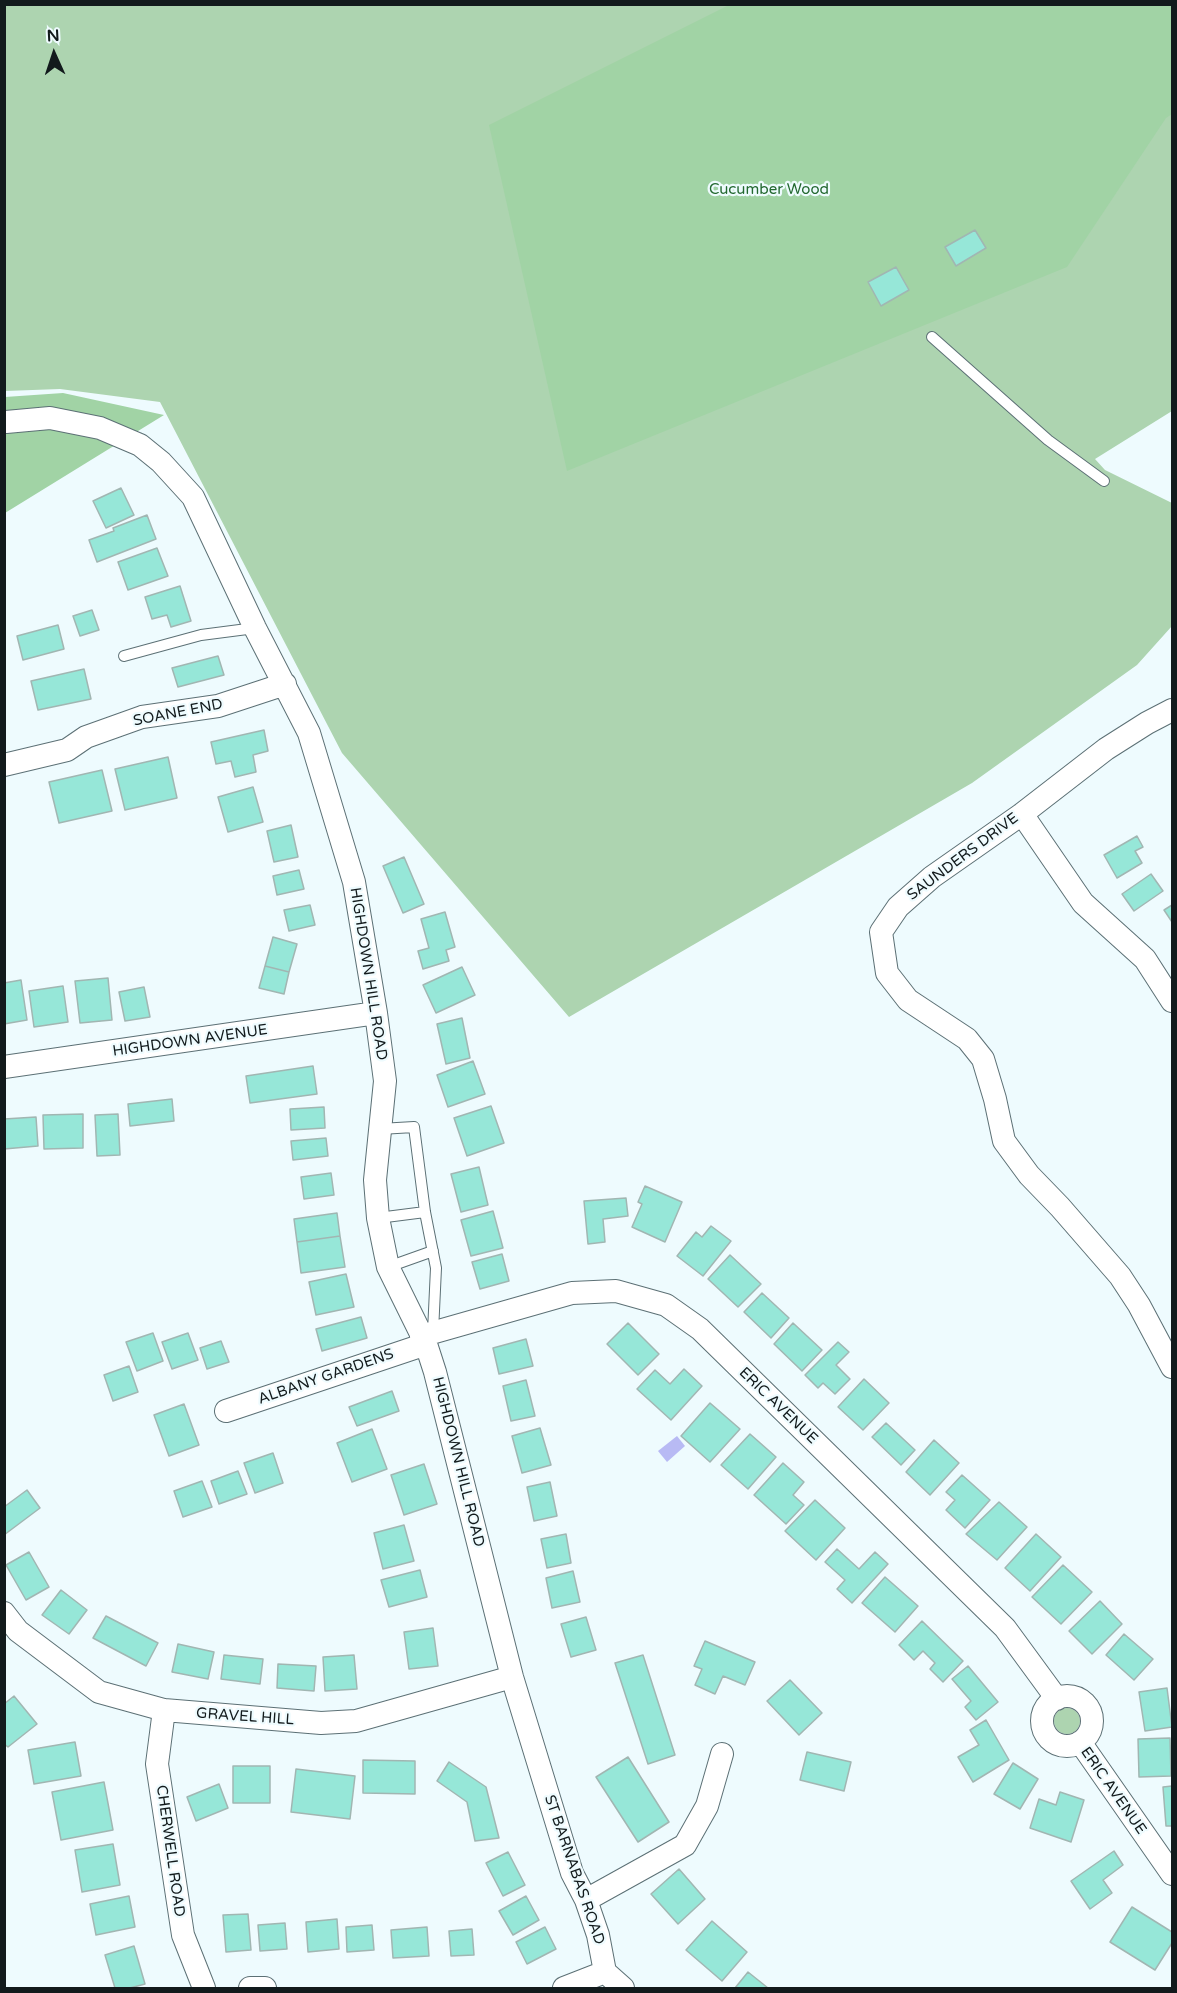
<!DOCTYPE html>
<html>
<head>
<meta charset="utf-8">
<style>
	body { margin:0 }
	#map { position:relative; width:1177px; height:1993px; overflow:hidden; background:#eefbfe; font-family:"Varela Round",sans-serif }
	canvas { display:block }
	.frame { position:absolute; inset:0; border:6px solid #121a1c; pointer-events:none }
	.north { position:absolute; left:24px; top:24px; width:60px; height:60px; -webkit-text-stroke:4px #eefbfe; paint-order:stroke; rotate:357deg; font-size:16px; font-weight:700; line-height:24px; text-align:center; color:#121a1c }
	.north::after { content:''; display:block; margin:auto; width:21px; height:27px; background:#121a1c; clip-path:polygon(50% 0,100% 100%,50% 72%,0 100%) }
</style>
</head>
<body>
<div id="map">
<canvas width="1177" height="1993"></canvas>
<div class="frame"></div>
<div class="north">N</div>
</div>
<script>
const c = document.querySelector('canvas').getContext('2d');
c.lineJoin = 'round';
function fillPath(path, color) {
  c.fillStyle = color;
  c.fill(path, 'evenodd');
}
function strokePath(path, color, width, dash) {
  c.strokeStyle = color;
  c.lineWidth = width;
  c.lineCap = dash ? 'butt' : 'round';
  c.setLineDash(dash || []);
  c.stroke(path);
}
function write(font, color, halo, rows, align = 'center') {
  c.font = font + ' "Varela Round",sans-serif';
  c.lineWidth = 4.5;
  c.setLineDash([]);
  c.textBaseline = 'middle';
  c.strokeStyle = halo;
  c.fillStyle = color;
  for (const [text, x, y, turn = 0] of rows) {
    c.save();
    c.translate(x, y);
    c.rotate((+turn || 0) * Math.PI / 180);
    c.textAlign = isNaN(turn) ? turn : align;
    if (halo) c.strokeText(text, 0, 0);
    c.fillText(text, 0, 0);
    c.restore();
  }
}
const green = new Path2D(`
	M 4,5 L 1172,5 L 1172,411 L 1095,459 L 1105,470 L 1172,503 L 1172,626 L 1137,665 L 972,783 L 569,1017 L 342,753 L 160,402 L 60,389 L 5,391 Z
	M1054 1721a13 13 0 1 1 26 0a13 13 0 1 1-26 0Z`);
const forest = new Path2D(`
	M 729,5 L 1172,5 L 1172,114 L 1166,118 L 1067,267 L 567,471 L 489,125 Z
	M 63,393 L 164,415 L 5,513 L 5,397 Z`);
const water = new Path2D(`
	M 677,1436 L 685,1446 L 667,1462 L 658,1451 Z`);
const building = new Path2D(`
	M 975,230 L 986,248 L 956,266 L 945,247 Z
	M 896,267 L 909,290 L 881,306 L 868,282 Z
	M 121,488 L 134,515 L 106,528 L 93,501 Z
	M 147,515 L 156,539 L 97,562 L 89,540 L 114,531 L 113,528 Z
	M 157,548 L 168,576 L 128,590 L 118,562 Z
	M 180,586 L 191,621 L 171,627 L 167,615 L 152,619 L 145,597 Z
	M 92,610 L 99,630 L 80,636 L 73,616 Z
	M 58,625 L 64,649 L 23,660 L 17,636 Z
	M 218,656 L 224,675 L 178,687 L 172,668 Z
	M 84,669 L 91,699 L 38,710 L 31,681 Z
	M 264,730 L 268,751 L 253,755 L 256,772 L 235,777 L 231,761 L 216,764 L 211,742 Z
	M 168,757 L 177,798 L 125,810 L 115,769 Z
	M 102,770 L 112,811 L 59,823 L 49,782 Z
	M 253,787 L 263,822 L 228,832 L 218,797 Z
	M 291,825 L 298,857 L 274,862 L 267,831 Z
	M 1137,836 L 1143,847 L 1135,851 L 1142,863 L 1117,878 L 1104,855 Z
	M 404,857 L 424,904 L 403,913 L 383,866 Z
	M 299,870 L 304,889 L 277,895 L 273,876 Z
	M 1151,874 L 1163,891 L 1134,911 L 1122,894 Z
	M 310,905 L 315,925 L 289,931 L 284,910 Z
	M 1172,905 L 1172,922 L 1164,910 Z
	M 445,912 L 455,947 L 446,950 L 449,961 L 423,969 L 418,951 L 429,948 L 421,919 Z
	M 273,937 L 297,944 L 289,972 L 265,966 Z
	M 265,966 L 289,972 L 284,994 L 259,988 Z
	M 462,967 L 475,995 L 436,1013 L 423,985 Z
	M 108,978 L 112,1020 L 80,1023 L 75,981 Z
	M 21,980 L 27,1020 L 4,1024 L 4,983 Z
	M 63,986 L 68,1022 L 34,1027 L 29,991 Z
	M 144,987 L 150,1017 L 125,1021 L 119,992 Z
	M 462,1018 L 470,1058 L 446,1064 L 437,1024 Z
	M 473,1061 L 485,1094 L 448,1107 L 437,1075 Z
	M 313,1066 L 317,1094 L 250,1103 L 246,1076 Z
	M 172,1099 L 174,1121 L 130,1126 L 128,1104 Z
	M 491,1106 L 504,1143 L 467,1156 L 454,1118 Z
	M 324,1107 L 325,1128 L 291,1130 L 290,1109 Z
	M 83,1114 L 83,1148 L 44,1149 L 43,1115 Z
	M 118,1114 L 120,1155 L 97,1156 L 95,1115 Z
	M 36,1117 L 38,1146 L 4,1149 L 4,1119 Z
	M 326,1138 L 328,1156 L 293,1160 L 291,1141 Z
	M 479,1167 L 488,1205 L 461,1212 L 451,1174 Z
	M 331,1173 L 334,1195 L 304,1199 L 301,1177 Z
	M 645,1186 L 682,1202 L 665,1242 L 632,1227 L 642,1204 L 638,1202 Z
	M 626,1198 L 628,1216 L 603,1219 L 605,1242 L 588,1244 L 584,1201 Z
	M 493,1211 L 503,1248 L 471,1256 L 461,1220 Z
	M 337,1213 L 340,1236 L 297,1242 L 294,1219 Z
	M 711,1226 L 731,1241 L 703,1276 L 677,1256 L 696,1232 L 702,1237 Z
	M 340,1236 L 345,1267 L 301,1273 L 297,1242 Z
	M 502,1254 L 509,1281 L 480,1289 L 472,1262 Z
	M 730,1255 L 761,1284 L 738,1307 L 708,1279 Z
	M 346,1274 L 354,1307 L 316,1315 L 309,1282 Z
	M 762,1293 L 789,1318 L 771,1338 L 744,1312 Z
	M 361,1317 L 367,1338 L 322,1351 L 316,1329 Z
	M 628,1323 L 659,1354 L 638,1375 L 607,1344 Z
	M 793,1323 L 822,1350 L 802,1371 L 774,1344 Z
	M 153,1333 L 163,1361 L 137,1371 L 126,1342 Z
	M 188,1333 L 198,1360 L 172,1369 L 162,1342 Z
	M 526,1339 L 533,1366 L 499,1374 L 493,1348 Z
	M 221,1341 L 229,1362 L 207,1369 L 200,1348 Z
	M 838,1342 L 849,1352 L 836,1365 L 850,1379 L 835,1394 L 823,1383 L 818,1388 L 805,1375 Z
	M 129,1366 L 138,1392 L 113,1401 L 104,1375 Z
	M 684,1369 L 702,1386 L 671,1420 L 637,1389 L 655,1370 L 670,1384 Z
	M 864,1379 L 889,1403 L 863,1430 L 838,1407 Z
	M 526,1380 L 535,1416 L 511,1421 L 503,1386 Z
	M 392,1391 L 399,1411 L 357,1426 L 349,1407 Z
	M 710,1403 L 740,1429 L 710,1462 L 681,1436 Z
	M 184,1404 L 199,1445 L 169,1456 L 154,1415 Z
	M 886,1423 L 915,1450 L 901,1465 L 872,1437 Z
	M 540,1428 L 551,1465 L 522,1473 L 512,1436 Z
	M 372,1429 L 387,1469 L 352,1482 L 337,1443 Z
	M 750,1434 L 776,1457 L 748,1489 L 721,1465 Z
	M 934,1440 L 959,1463 L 930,1495 L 906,1472 Z
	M 273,1453 L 283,1483 L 255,1493 L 244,1463 Z
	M 783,1463 L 804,1482 L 793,1495 L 804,1505 L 786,1524 L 754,1495 Z
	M 424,1464 L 437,1504 L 404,1515 L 391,1475 Z
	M 238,1471 L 247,1494 L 219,1504 L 211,1481 Z
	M 962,1475 L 990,1500 L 965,1528 L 946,1510 L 955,1500 L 946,1492 Z
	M 202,1481 L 212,1507 L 183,1517 L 174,1491 Z
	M 550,1482 L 557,1516 L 534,1521 L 527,1487 Z
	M 27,1490 L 40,1508 L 4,1535 L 4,1507 Z
	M 815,1500 L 845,1528 L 816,1560 L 785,1531 Z
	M 999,1502 L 1027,1527 L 997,1560 L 966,1534 Z
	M 404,1525 L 414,1561 L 383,1569 L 374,1533 Z
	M 566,1534 L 571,1563 L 547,1568 L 541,1539 Z
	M 1036,1534 L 1061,1557 L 1030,1591 L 1005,1568 Z
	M 837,1549 L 859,1569 L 875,1552 L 888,1564 L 852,1603 L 837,1589 L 845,1580 L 825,1562 Z
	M 29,1552 L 49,1587 L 26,1600 L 6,1565 Z
	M 1063,1565 L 1092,1592 L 1061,1624 L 1032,1597 Z
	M 420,1570 L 427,1597 L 389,1607 L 381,1580 Z
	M 573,1571 L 580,1602 L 552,1608 L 546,1578 Z
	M 885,1577 L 918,1606 L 895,1632 L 862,1603 Z
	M 61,1590 L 87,1610 L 69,1634 L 42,1615 Z
	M 1100,1601 L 1122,1624 L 1092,1654 L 1069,1631 Z
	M 106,1616 L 158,1643 L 146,1666 L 93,1638 Z
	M 586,1617 L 596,1650 L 571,1657 L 561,1624 Z
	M 922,1621 L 963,1661 L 943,1682 L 930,1669 L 935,1663 L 923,1651 L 914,1660 L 899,1645 Z
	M 433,1628 L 438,1666 L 409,1669 L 404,1632 Z
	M 1124,1634 L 1153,1659 L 1134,1680 L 1106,1655 Z
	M 705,1641 L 755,1662 L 745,1685 L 723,1676 L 715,1694 L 695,1685 L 702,1669 L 694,1666 Z
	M 178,1644 L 214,1652 L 208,1679 L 172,1672 Z
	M 224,1655 L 263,1659 L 260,1684 L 221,1679 Z
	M 354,1655 L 357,1689 L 325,1691 L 323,1657 Z
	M 643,1655 L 675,1755 L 648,1764 L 615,1663 Z
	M 278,1664 L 316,1666 L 314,1691 L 277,1688 Z
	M 968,1666 L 998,1702 L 976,1720 L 965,1707 L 971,1701 L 952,1679 Z
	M 790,1680 L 822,1713 L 799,1735 L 767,1701 Z
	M 1167,1688 L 1172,1727 L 1145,1731 L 1139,1692 Z
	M 14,1696 L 37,1724 L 8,1747 L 4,1744 L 4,1704 Z
	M 986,1720 L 1009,1760 L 973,1782 L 958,1757 L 979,1745 L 970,1730 Z
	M 1170,1738 L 1171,1776 L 1139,1777 L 1138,1739 Z
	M 75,1742 L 81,1776 L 34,1784 L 28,1750 Z
	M 807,1752 L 851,1762 L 844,1791 L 800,1780 Z
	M 628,1757 L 669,1822 L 638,1842 L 596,1777 Z
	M 363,1760 L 415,1761 L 415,1794 L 363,1793 Z
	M 449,1762 L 486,1787 L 499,1838 L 475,1841 L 467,1802 L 437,1781 Z
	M 1013,1763 L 1038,1779 L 1020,1809 L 994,1794 Z
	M 233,1766 L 270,1766 L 270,1803 L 233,1803 Z
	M 296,1769 L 355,1776 L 350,1819 L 291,1812 Z
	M 104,1782 L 113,1830 L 61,1840 L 52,1792 Z
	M 219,1784 L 228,1808 L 196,1821 L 187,1797 Z
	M 1172,1786 L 1172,1826 L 1166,1826 L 1163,1787 Z
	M 1060,1792 L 1084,1800 L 1071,1842 L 1030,1828 L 1039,1799 L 1056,1805 Z
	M 113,1844 L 120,1885 L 82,1892 L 75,1850 Z
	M 1114,1851 L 1123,1865 L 1103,1880 L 1112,1893 L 1090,1909 L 1071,1881 Z
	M 508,1852 L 525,1885 L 503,1896 L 486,1863 Z
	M 679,1869 L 705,1899 L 678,1924 L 651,1894 Z
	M 129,1896 L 135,1927 L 96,1935 L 90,1904 Z
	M 526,1896 L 539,1920 L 513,1935 L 499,1911 Z
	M 1132,1907 L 1172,1932 L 1172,1943 L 1155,1970 L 1110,1942 Z
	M 248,1914 L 251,1950 L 226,1952 L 223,1915 Z
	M 337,1919 L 339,1949 L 308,1952 L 306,1922 Z
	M 712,1921 L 747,1952 L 722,1981 L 686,1950 Z
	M 285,1923 L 287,1949 L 260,1951 L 258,1925 Z
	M 372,1925 L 374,1950 L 347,1952 L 346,1927 Z
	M 427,1927 L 429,1956 L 393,1958 L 391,1930 Z
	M 545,1927 L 556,1949 L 527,1964 L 516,1942 Z
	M 472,1929 L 474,1955 L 451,1956 L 449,1931 Z
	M 134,1946 L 145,1984 L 130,1988 L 115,1988 L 105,1955 Z
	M 748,1972 L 768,1988 L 735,1988 Z`);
const service = new Path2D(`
	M 932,337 L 1048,440 L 1104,481
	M 124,656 L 201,635 L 255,628
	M 380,1129 L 414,1127 L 425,1212 L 436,1268 L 433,1332
	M 378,1218 L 425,1212
	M 388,1267 L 433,1251`);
const minor = new Path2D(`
	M 6,422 L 50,418 L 100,428 L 140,445 L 161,462 L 193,497 L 255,628 L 309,733 L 354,882 L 376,1013 L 385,1081 L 375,1180 L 378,1218 L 388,1267 L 426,1344 L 435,1372 L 512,1677 L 572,1873 L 586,1900 L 598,1935 L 605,1972 L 623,1988
	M 1172,710 L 1147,723 L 1106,749 L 1022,814 L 932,877 L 898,907 L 881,932 L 887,973 L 908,1000 L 967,1039 L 983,1059 L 995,1099 L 1004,1141 L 1029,1175 L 1060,1207 L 1120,1276 L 1139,1305 L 1172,1367
	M 4,765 L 67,750 L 86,737 L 142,717 L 218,706 L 285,684
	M 1022,814 L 1083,903 L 1145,959 L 1172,1001
	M 4,1067 L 376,1013
	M 421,1336 L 572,1293 L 616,1291 L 666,1305 L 700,1329 L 1005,1628 L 1057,1699
	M 226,1411 L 426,1344
	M 4,1613 L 18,1631 L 99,1692 L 164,1710 L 321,1723 L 356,1721 L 512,1677
	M1042 1721a25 25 0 1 1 50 0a25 25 0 1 1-50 0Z
	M 164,1710 L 157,1764 L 183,1935 L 204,1988
	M 1080,1742 L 1172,1874
	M 586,1900 L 685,1845 L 707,1806 L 722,1754
	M 250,1988 L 265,1988
	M 564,1988 L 605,1972`);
const parkNames = [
	["Cucumber Wood",769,190]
];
const streetNames = [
	["SOANE END",178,713,-11],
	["SAUNDERS DRIVE",963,857,-37],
	["HIGHDOWN HILL ROAD",368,974,81],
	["HIGHDOWN AVENUE",190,1041,-8],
	["ALBANY GARDENS",326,1377,-19],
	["ERIC AVENUE",778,1406,44],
	["HIGHDOWN HILL ROAD",458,1462,76],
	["GRAVEL HILL",245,1717,4],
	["ERIC AVENUE",1113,1791,55],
	["CHERWELL ROAD",170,1851,82],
	["ST BARNABAS ROAD",574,1870,71]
];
fillPath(green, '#add4b0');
fillPath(forest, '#a1d3a5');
fillPath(water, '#b8baf4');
fillPath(building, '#96e7d8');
strokePath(building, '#a1b6b2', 1.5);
strokePath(service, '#5c7075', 12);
strokePath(minor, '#5c7075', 24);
strokePath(service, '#fff', 10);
strokePath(minor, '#fff', 22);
write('15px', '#22682f', '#eefbfe', parkNames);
write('15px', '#121a1c', '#eefbfe', streetNames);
</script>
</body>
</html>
